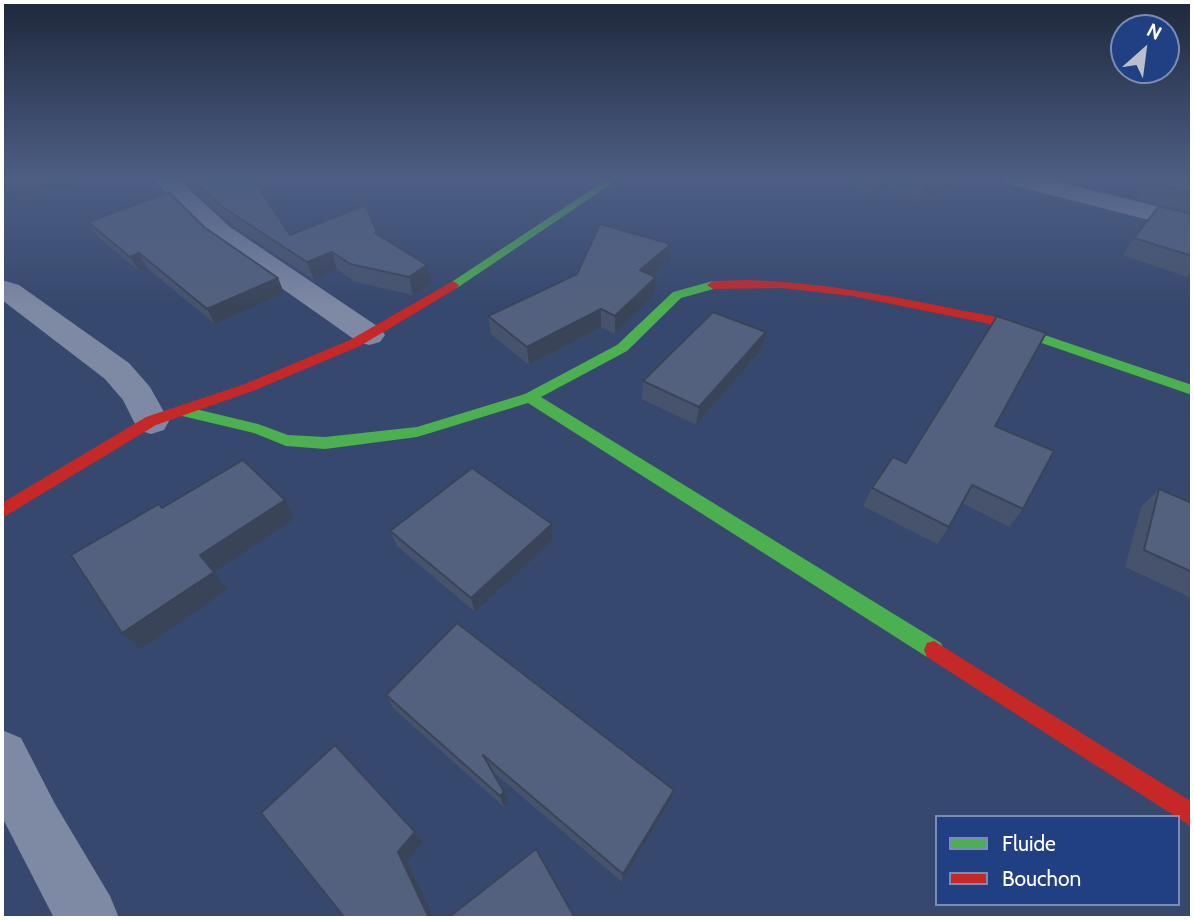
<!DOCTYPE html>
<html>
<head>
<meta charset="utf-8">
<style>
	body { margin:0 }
	#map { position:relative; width:1194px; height:920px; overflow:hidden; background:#37486e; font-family:Cabin,sans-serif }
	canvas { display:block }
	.frame { position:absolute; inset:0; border:4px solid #fff; pointer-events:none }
	.legend { position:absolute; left:935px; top:815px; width:245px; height:91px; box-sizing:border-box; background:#214084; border:2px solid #7a8cb5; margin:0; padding:9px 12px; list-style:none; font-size:21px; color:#fff }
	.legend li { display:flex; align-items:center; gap:14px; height:35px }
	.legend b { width:35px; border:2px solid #7a8cb5 }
	.north { position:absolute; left:1110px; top:14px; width:70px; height:70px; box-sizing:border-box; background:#214084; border:2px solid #7a8cb5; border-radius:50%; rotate:28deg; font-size:19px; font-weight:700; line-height:28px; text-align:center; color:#fff }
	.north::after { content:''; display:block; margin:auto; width:24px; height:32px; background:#b9bfcc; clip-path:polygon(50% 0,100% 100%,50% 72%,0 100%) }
</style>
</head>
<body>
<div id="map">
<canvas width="1194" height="920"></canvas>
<div class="frame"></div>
<ul class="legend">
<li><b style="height:9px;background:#4caf50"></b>Fluide</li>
<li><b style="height:9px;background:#c62828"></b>Bouchon</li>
</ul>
<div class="north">N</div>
</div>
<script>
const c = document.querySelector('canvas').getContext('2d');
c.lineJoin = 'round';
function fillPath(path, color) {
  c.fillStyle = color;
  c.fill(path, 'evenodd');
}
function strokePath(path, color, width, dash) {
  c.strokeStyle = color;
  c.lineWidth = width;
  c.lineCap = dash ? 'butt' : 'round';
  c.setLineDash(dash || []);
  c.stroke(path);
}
const street = new Path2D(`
	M152,178H177L230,227L380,328L385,335L380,342L369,345L358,342L212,239Z
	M1001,178H1043L1192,215V231L1004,183Z
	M2,280L19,285L129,363L150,387L169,421L164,430L151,434L138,430L123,400L105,379L2,300Z
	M2,730L21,738L55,804L110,896L119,918H54L2,817Z`);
const fast = new Path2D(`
	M609,178H620L457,288L453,289L447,285Z
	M713,281L719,285L717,288L681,298L627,351L541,397L941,643L944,650L941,657L934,659L927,657L528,403L417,437L325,449L286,446L254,433L178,415L176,411L183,406L258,424L288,435L325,437L417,427L525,394L617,345L673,292Z
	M1015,325L1192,385V395L1010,332L1009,329Z`);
const jam = new Path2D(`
	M748,280C818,282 886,295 955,309C975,314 1006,315 1021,329L1015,333L986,323L852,296L782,288L713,289L707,285L713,281Z
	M453,281L459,285L457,288L360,346L255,390L156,425L2,518V503L146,417L245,384L350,340Z
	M934,641L1192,802V827L927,657L924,650L927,643Z`);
const wall = new Path2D(`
	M839,178H954L937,193L919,201L889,187L871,194Z
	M1147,178H1192V213L1137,199Z
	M193,180L290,235L377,232L378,236L431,283L413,295L355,282L337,269L314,280L232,225L201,197Z
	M1192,214V270L1187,277L1123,255L1134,238Z
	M88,222L204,227L278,278L284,293L215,324L147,268L139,271L97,236Z
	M671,244L670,261L653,276L654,295L615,334L601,327L529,365L491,334L488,316Z
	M766,332L761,350L696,425L642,399L643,381Z
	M995,426L1023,509L1009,527L962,503L949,527L937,544L863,506L872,488L906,463Z
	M1159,489L1192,503V598L1125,567L1141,507Z
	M552,524L553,540L475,612L397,546L390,531Z
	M386,695L670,801L622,882L492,771L509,804L504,807L394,709Z`);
const shadedWall = new Path2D(`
	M22,178H87L2,202V184Z
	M876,178H892L889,187L871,194Z
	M940,178H954L937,193L919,201L925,185Z
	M671,244L670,261L639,288L640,270Z
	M332,252L337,269L314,280L307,262Z
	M139,253L147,268L139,271L130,257Z
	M427,265L431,283L413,295L409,277Z
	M656,277L654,295L615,334V316Z
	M278,278L284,293L215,324L207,309Z
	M601,309V327L529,365L527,347Z
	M766,332L761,350L696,425L699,407Z
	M285,500L295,518L214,572L200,555Z
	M552,524L553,540L475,612L471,598Z
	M214,572L228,589L140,649L122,633Z
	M674,790L670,801L622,882L623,874Z
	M504,792L509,804L504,807L500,796Z
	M415,832L423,842L407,861L434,918H429L398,852Z`);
const building = new Path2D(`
	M2,178H22L2,184Z
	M198,178H252L290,235L365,205L377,232L375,233L427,265L409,277L350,264L332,252L307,262L224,208L193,180Z
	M911,178H940L925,185Z
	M1149,178H1192V193L1147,182Z
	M169,192L204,227L278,278L207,309L139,253L130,257L88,222Z
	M1159,206L1192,214V256L1134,238Z
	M600,224L671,244L640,270L656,277L615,316L601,309L527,347L488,316L577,274Z
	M713,312L766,332L699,407L643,381Z
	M997,316L1046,333L995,426L1054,451L1023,509L972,485L949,527L872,488L893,457L906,463Z
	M243,460L285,500L200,555L214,572L122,633L71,555L159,504L162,508Z
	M472,468L552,524L471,598L390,531Z
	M1159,489L1192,503V572L1144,550Z
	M457,623L674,790L623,874L483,755L504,792L500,796L386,695Z
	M335,745L415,832L398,852L429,918H345L261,813Z
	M536,849L575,918H448Z`);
fillPath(street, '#7e89a4');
fillPath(fast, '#4caf50');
fillPath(jam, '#c62828');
fillPath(wall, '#47536c');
fillPath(shadedWall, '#3a4458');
fillPath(building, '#53617e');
strokePath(building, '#3a4458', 2);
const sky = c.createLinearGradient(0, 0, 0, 307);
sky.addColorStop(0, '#1e283c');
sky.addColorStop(0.58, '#4d5e84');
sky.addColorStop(1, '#4d5e8400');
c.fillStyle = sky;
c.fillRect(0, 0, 1194, 307);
</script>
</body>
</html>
